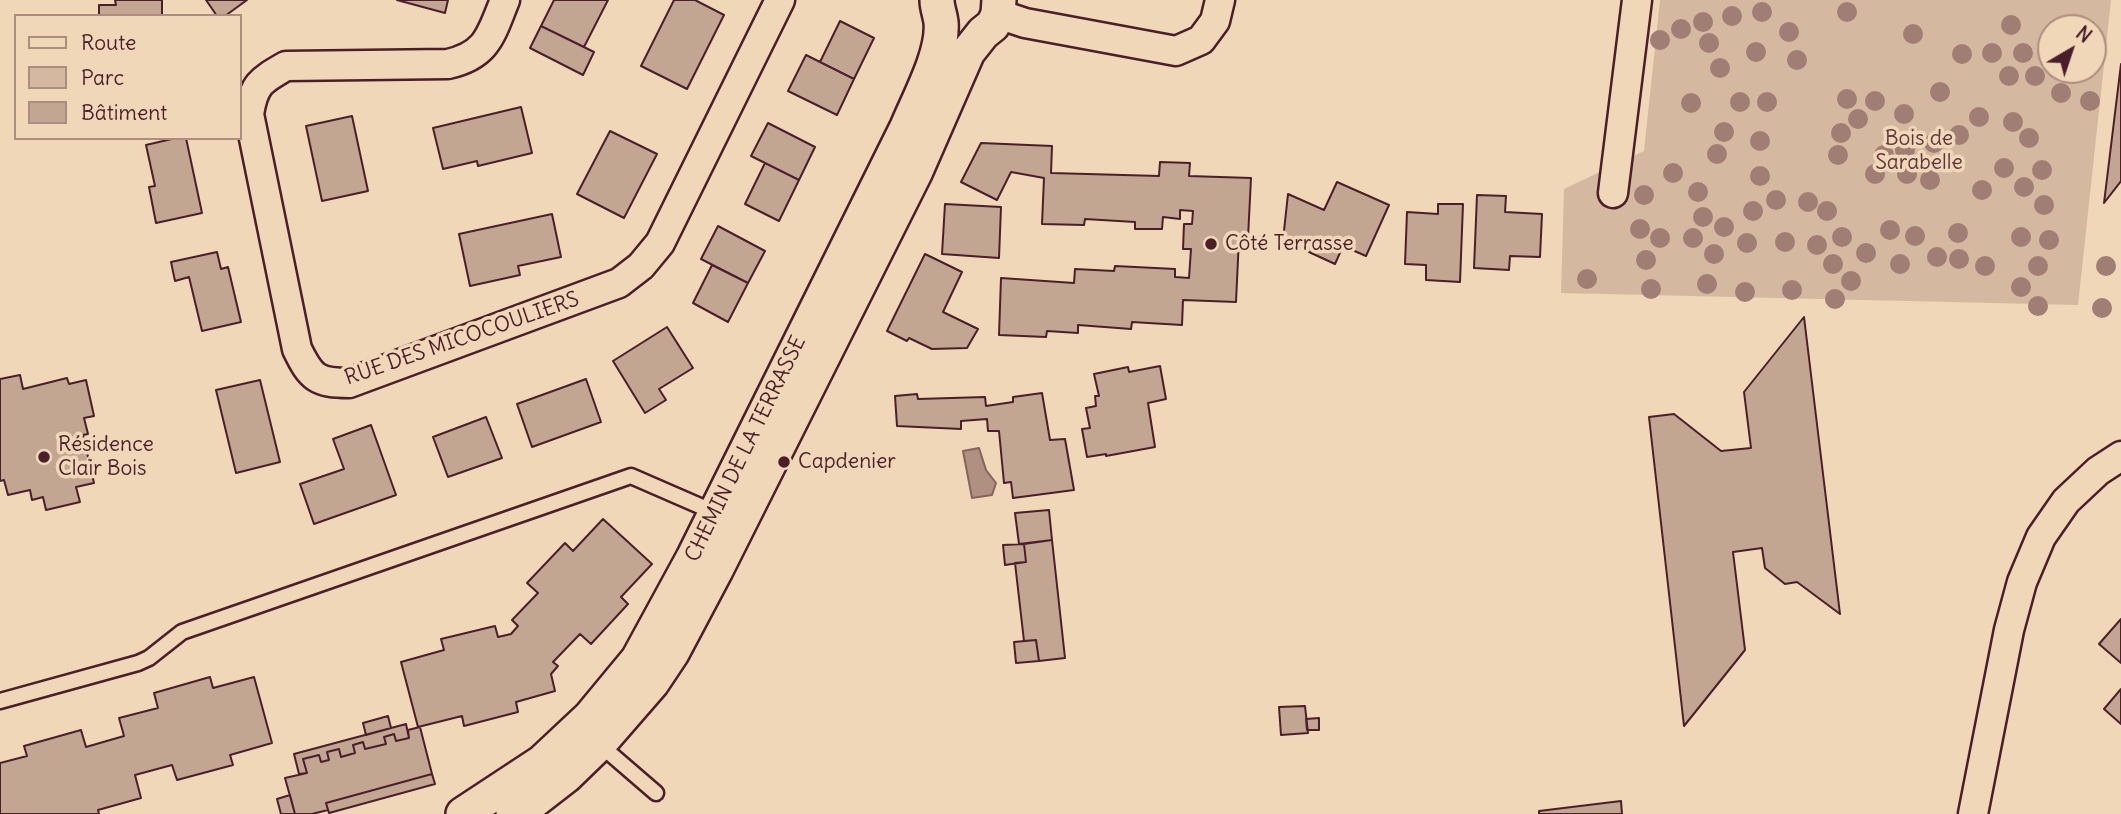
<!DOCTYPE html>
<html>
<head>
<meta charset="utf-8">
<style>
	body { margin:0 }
	#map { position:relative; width:2121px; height:814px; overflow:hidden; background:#efd7b7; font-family:Delius,sans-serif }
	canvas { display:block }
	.legend { position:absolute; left:14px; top:14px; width:228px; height:126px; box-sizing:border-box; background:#efd7b7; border:2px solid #ad8d7f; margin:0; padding:9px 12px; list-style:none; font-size:21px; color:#4a1f2b }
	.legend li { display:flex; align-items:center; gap:14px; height:35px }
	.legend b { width:35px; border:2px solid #ad8d7f }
	.north { position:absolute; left:2037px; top:14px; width:70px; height:70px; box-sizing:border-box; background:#efd7b7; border:2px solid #ad8d7f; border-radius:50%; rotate:39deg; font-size:19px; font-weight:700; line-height:28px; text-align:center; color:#4a1f2b }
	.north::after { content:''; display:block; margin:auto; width:24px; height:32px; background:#4a1f2b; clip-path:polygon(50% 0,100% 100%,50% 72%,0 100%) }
</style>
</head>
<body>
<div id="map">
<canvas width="2121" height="814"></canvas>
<ul class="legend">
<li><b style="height:9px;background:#efd7b7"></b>Route</li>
<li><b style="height:19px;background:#d4b9a0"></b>Parc</li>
<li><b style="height:19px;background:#c3a692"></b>Bâtiment</li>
</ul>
<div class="north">N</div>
</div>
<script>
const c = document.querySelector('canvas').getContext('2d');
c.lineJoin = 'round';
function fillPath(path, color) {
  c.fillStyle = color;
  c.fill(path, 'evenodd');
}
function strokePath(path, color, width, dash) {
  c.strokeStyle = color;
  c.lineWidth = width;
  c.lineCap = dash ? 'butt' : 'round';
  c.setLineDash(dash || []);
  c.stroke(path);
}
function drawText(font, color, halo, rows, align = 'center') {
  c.font = font + ' Delius,sans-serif';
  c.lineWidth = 7;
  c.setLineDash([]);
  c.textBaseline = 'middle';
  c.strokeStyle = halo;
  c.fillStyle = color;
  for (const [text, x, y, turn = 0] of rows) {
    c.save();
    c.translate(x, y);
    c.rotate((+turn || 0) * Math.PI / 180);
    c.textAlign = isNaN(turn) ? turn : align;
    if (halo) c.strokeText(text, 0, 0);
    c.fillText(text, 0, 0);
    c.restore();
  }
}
const green = new Path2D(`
	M1660,0H2111L2078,305L1561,293L1564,189L1644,151ZM2051,28H2093V70H2051Z`);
const water = new Path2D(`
	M979,448L986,470L996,483L992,495L972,498L963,451Z`);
const building = new Path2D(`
	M115,0H162V16H99V5H116Z
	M206,0H247L225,16H217Z
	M397,0H448L445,13Z
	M554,0H608L584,47L541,26Z
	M674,0H695L724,15L687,89L641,66Z
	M840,21L874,38L854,79L820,62Z
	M541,26L594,52L583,75L530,48Z
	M806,55L854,79L837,115L788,91Z
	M2121,64V181L2104,203Z
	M521,107L532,153L478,166L477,161L443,169L433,128Z
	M352,116L368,191L322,201L306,126Z
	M768,123L815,147L799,180L751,156Z
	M610,131L657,154L624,218L577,194Z
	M176,138H186L202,213L156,223L149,187L155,186L146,145Z
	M981,143L1052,146L1051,173L1159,176L1160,162L1190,163L1189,176L1251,178L1248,238H1239L1236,302L1183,300L1182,325L1132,322L1131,329L1078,325V333L1047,331L1046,337L999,335L1001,278L1074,283L1075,269L1114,271L1115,266L1175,269V277L1189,278L1191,249H1183L1184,224H1192L1193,211L1180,210V219L1163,217L1162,229H1135V222L1085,219L1084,225L1042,224L1044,178L1011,172L997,200L961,182Z
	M765,163L799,180L779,221L745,204Z
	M1337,182L1389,205L1366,256L1343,246L1335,264L1283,240L1288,194L1324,210Z
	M1477,195L1506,196L1505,212L1542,214L1540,257L1510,256L1509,270L1474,268Z
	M945,204L1001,207L999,258L942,254Z
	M1438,204H1463L1460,282L1426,280V265L1405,264L1407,212L1438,214Z
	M552,214L561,257L518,266L520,275L470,286L459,234Z
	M718,226L765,251L748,283L701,259Z
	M217,252L221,269L228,267L241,322L202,331L189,277L175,281L171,262Z
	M925,254L962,272L943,312L978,329L967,348L932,349L909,338L907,341L887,331Z
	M712,265L748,283L728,322L693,303Z
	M1804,317L1840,614L1797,582L1785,584L1765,568L1762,548L1733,552L1745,650L1684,726L1649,417L1674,414L1721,451L1751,448L1744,392Z
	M667,327L693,368L659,389L666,400L645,413L613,361Z
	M1160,366L1166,399L1148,403L1155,447L1106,456V454L1087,457L1082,429L1090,428L1086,408L1096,406L1095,396H1099L1094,374L1128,367L1129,372Z
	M20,375L23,389L67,378L69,384L86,380L94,416L84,418L88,434L83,435L94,483L76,487L80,502L46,510L43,497L32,500L30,490L8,495L4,480L0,481V379Z
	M586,379L601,422L532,447L517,404Z
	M260,380L280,462L236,473L216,390Z
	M1042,393L1050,440L1065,439L1074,490L1013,498L1011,482L1004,483L999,431H988L987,419L961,421V429L897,426L895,396L917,394L918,399L985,397L986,406L1013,402V397Z
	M486,417L502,458L448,477L433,437Z
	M371,425L396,495L314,524L300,484L344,469L333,439Z
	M1049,510L1052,540L1019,544L1015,513Z
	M603,519L652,564L621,597L628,604L591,644L580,634L553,662L558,666L551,674L555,691L516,702L518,712L464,726L462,716L418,727L401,662L444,650L441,639L495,626L498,637L511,634L518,626L512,620L538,593L527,583L565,543L573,551Z
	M1052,540L1065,658L1039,661L1036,640L1024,641L1015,563L1026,562L1024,544Z
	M1024,544L1026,562L1005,565L1003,545Z
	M2121,619V663L2099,644Z
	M1036,640L1039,661L1016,663L1014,642Z
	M210,677L213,688L254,677L272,743L230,755L233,765L177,780L172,765L135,775L141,798L98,810L99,814H0V763L27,756L24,746L81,730L86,747L124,736L119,718L158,708L154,693Z
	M2121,689V724L2104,709Z
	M1305,706L1308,733L1281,735L1279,707Z
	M388,716L391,728L366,735L363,723Z
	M1319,718V730H1307L1306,719Z
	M406,724L409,738L396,741L394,734L384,737L386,744L365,749L363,742L353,745L355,753L341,757L339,749L327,752L329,760L321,762L319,755L303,759L307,773L299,774L294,754Z
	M420,727L432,774L326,803L328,810L312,814H295L285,778L307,773L303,759L319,755L321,762L329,760L327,752L339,749L341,757L355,753L353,745L363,742L365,749L386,744L384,737L394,734L396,741L409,738L408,730Z
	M432,774L435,784L329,813L326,803Z
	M290,795L295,814H281L277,799Z
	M1621,801L1622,814H1539V811Z`);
const service = new Path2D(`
	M0,701L138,663L149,658L182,632L631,476L716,513
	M598,743L656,793`);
const minor = new Path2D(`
	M505,0C491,34 488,55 448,64L286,66C260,81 254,84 249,114L297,349C311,378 317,383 349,383L619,283L641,266L660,243L780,0
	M998,14L1025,23L1176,51L1201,40L1215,21L1220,0
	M1613,193L1637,0
	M1973,814L2009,630L2022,582L2041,537L2066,501L2098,471L2121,456`);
const tertiary = new Path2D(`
	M463,814L542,762L590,717L638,659L693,558L907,127C919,98 944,53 941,22C940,14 937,8 937,0
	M513,814L535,800L566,776L599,744L652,683L672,653L716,570L916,171L968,52L983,33L993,25L998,14L999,0`);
const trees = [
	[1762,12],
	[1847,12],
	[1732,16],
	[1703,22],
	[2011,25],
	[1681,29],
	[1789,32],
	[1913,34],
	[1660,40],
	[1709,43],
	[1756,52],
	[1992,53],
	[2023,53],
	[1962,54],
	[1797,60],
	[1720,68],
	[2009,76],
	[2035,76],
	[1940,92],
	[2061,93],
	[1847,99],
	[1875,101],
	[2090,101],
	[1740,102],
	[1767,102],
	[1691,103],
	[1904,114],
	[1979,117],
	[1858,119],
	[2013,122],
	[1724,132],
	[1841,133],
	[1959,135],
	[2029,138],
	[1760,141],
	[1934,143],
	[1905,150],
	[1717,154],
	[1838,155],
	[1884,155],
	[2004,168],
	[2042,170],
	[1673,173],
	[1875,174],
	[1907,174],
	[1760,176],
	[1930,180],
	[2024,187],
	[1982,190],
	[1698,192],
	[1644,195],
	[1776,200],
	[1808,202],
	[2044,205],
	[1753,211],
	[1827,211],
	[1703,217],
	[1724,227],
	[1640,229],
	[1890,230],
	[1958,233],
	[1915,236],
	[1842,237],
	[2021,237],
	[1660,238],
	[1693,238],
	[2049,240],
	[1785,242],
	[1747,243],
	[1817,245],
	[1866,253],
	[1714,254],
	[1937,257],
	[1959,259],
	[1646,260],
	[1833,264],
	[1900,264],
	[1985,266],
	[2038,266],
	[2106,266],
	[1587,279],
	[1851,281],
	[1707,284],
	[2021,287],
	[1651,289],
	[1792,290],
	[1745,292],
	[1835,299],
	[2038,306],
	[2102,308]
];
const markers = [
	[1211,244,7,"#4a1f2b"],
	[44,457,7,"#4a1f2b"],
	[784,462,7,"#4a1f2b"]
];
const parkNames = [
	["Bois de",1919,139],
	["Sarabelle",1919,163]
];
const poiNames = [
	["Côté Terrasse",1225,244],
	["Résidence",58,445],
	["Clair Bois",58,469],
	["Capdenier",798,462]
];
const streetNames = [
	["RUE DES MICOCOULIERS",462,339,-19],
	["CHEMIN DE LA TERRASSE",746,449,-64]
];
fillPath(green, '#d4b9a0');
fillPath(water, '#b09181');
strokePath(water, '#87635f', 2);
fillPath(building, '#c3a692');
strokePath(building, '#4a1f2b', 2);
strokePath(service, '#4a1f2b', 19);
strokePath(minor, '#4a1f2b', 33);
strokePath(tertiary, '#4a1f2b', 38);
strokePath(service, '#efd7b7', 14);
strokePath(minor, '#efd7b7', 28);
strokePath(tertiary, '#efd7b7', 33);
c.fillStyle = '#a07e74';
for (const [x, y] of trees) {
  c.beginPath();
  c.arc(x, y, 10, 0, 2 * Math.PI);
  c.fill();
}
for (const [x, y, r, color] of markers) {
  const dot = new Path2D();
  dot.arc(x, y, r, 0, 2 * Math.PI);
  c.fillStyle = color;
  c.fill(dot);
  strokePath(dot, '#efd7b7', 2.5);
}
drawText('21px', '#5f363d', '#efd7b7', parkNames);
drawText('21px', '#4a1f2b', '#efd7b7', poiNames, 'left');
drawText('21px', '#4a1f2b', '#efd7b7', streetNames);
</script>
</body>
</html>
